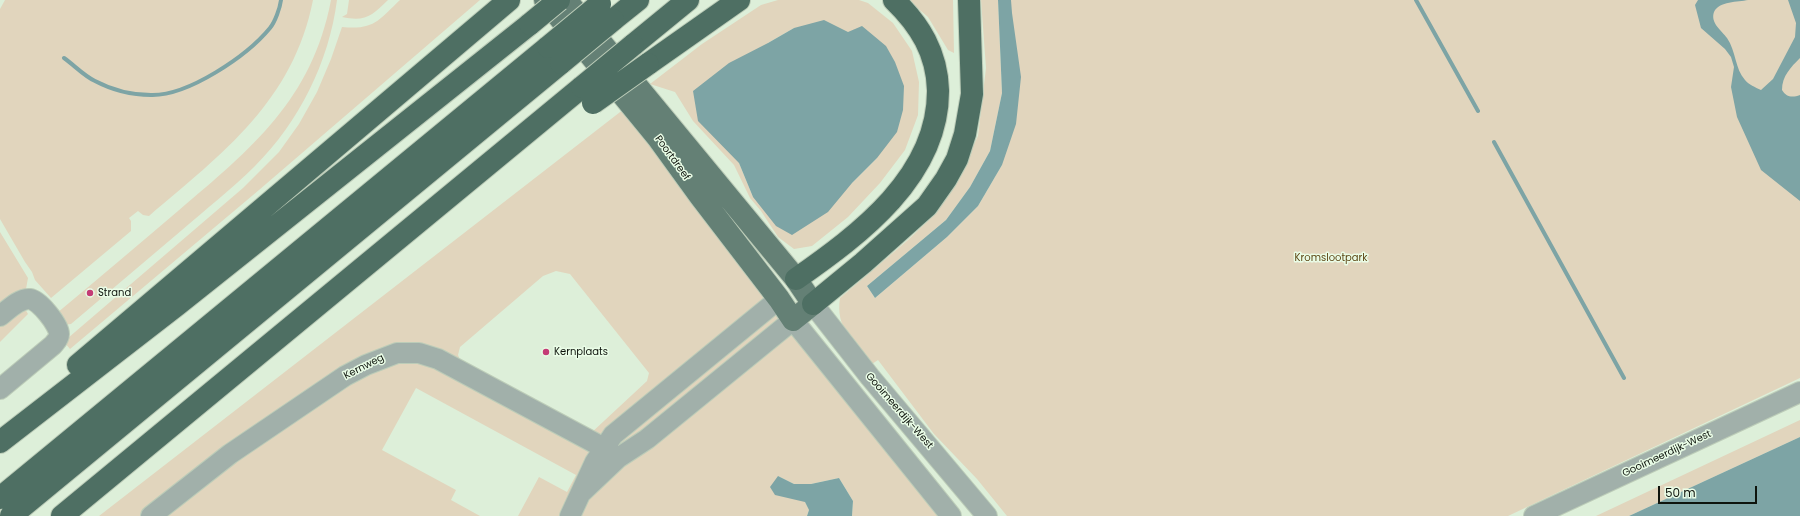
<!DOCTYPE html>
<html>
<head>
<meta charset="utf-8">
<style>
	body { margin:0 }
	#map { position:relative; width:1800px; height:516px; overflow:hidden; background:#ddefd9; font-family:Poppins,sans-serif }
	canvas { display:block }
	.scale { position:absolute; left:1658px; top:486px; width:99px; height:18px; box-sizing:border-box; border:2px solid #0e140d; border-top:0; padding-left:5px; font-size:12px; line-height:14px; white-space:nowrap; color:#0e140d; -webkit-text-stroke:3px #eafde7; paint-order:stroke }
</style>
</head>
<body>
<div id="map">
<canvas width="1800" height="516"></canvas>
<div class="scale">50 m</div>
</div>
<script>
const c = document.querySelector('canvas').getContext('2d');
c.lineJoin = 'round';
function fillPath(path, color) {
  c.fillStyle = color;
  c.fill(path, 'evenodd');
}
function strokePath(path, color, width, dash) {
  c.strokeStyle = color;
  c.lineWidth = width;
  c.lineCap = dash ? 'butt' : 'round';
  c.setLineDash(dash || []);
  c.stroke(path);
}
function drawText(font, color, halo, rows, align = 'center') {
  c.font = font + ' Poppins,sans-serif';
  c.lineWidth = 3;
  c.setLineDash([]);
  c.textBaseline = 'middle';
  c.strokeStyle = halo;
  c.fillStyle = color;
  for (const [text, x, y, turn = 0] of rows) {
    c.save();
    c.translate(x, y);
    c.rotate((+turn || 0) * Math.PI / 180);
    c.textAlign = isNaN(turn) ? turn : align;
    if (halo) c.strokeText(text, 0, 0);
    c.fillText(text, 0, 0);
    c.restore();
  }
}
const green = new Path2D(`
	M5,0H313C293,101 223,153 149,216L143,215L138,211L129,218L131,221V231L51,298L35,280L32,272L25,262L0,219V9Z
	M331,0H337C329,62 299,122 255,166C232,189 206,209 182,230C145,261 108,293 71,324L64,325L57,313C98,279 138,245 178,211C251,149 312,100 331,0Z
	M349,0H388C372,16 365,22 342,17L347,14Z
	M400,0H480L259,190L70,349L65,343L68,338L243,188L279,152L299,124L317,92L331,59L342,27C374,30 378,21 400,0Z
	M778,0H859L868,3L893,23L912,51L919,82L918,115L905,150L880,183L848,217L812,246L794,249L778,237L761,211L750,198L734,165L693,121L675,92L650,84L702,44L761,5ZM794,28L848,32L877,158L852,183L753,197L739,163L768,43Z
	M908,0H953L954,53L948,50L928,17Z
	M981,0H998L1002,93L990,151L970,187L946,220L867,286L875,298L947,237L978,206L1002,165L1011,0H1800V378L1508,516H1007L977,479L934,434L878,360L872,364C854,342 835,328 840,298L908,240L931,218L951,191L978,136L986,68Z
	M624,109L947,516H852L853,501L839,478L811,484H794L778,476L805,502L809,510L807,516H518L539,477L567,492L576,475L416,388L382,450L456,490L451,500L480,516H99ZM556,271L570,274L649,373L647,381L590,434L461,362L458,355L460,347L543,276Z
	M0,232L28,278L26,289L0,307Z
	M24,307L28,314L0,342V326Z
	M1800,420V437L1629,516H1596Z`);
const water = new Path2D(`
	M998,0H1011L1012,13L1021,77L1016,124L1002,165L978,206L947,237L875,298L867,286L946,220L970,187L990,151L1002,93Z
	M1698,0H1748C1738,2 1719,1 1714,12C1710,23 1722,31 1727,38C1736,51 1735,69 1745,80C1749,85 1755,87 1761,90L1773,79L1795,37L1796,23L1788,0H1800V58C1791,67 1782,76 1782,90C1786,97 1792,98 1800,95V201L1761,170L1737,117L1731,87L1734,67L1731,57L1725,49L1701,28L1695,5Z
	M824,20L848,32L862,26L886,46L895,62L904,86L903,110L897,132L877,158L852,183L828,212L792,235L776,226L753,197L739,163L698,121L693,91L729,63L768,43L794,28Z
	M1800,437V516H1629Z
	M778,476L794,484H811L839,478L853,501L852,516H807L809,510L805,502L775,495L770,487Z`);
const stream = new Path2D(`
	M1416,0L1478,111
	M64,58C74,65 84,76 95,81C112,90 132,95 151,95C188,96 247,56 270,28C275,22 280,8 281,0
	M1494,142L1624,378`);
const minor = new Path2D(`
	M813,304L870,377L987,516
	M0,316C8,310 19,298 30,299C39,300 59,325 59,334C59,339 56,341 53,345L0,389
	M581,493L618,458L647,439L793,320L951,516
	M151,516L230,454L345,376L366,365L397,353H419L438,359L604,448L618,458
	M570,516L595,462L613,435L779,299
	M1534,516L1800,392`);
const major = new Path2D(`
	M545,0L658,138L700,196L779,299L793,320L813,304L796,279L566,0`);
const highway = new Path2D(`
	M613,20L638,0
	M633,45L688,0
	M648,64L739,0
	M796,279C859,235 939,176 938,90C937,53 920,25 894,0
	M813,304L863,263L927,206L946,179L957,159L965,134L972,94L969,0
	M78,365L509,0
	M0,442L177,305L530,24
	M0,498L548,47
	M11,516L561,63
	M62,516L582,87`);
const highwayBridge = new Path2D(`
	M530,24L559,0
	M548,47L600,4
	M561,63L613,20
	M582,87L633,45
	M593,103L648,64`);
const markers = [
	[90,293,4,"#c43b75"],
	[546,352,4,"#c43b75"]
];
const streetNames = [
	["Poortdreef",672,158,54],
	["Kernweg",364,367,-27],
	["Gooimeerdijk-West",899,411,49],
	["Gooimeerdijk-West",1667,454,-25]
];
const parkNames = [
	["Kromslootpark",1331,258]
];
const poiNames = [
	["Strand",98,293],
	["Kernplaats",554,352]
];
fillPath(green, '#e1d5bd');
fillPath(water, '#7da4a5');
strokePath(stream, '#7da4a5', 4);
strokePath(minor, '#bcccb8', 22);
strokePath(major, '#bcccb8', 24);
strokePath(highway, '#bcccb8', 24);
strokePath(minor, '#a1b0aa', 20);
strokePath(major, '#648075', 22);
strokePath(highway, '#4e6f63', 22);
strokePath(highwayBridge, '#bcccb8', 24, []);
strokePath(highwayBridge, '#4e6f63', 22);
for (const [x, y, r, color] of markers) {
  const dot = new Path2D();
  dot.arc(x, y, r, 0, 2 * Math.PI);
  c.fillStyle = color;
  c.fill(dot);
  strokePath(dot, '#eafde7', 1.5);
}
drawText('10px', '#0e140d', '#eafde7', streetNames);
drawText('10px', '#5c4614', '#eafde7', parkNames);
drawText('10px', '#0e140d', '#eafde7', poiNames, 'left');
</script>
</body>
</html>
